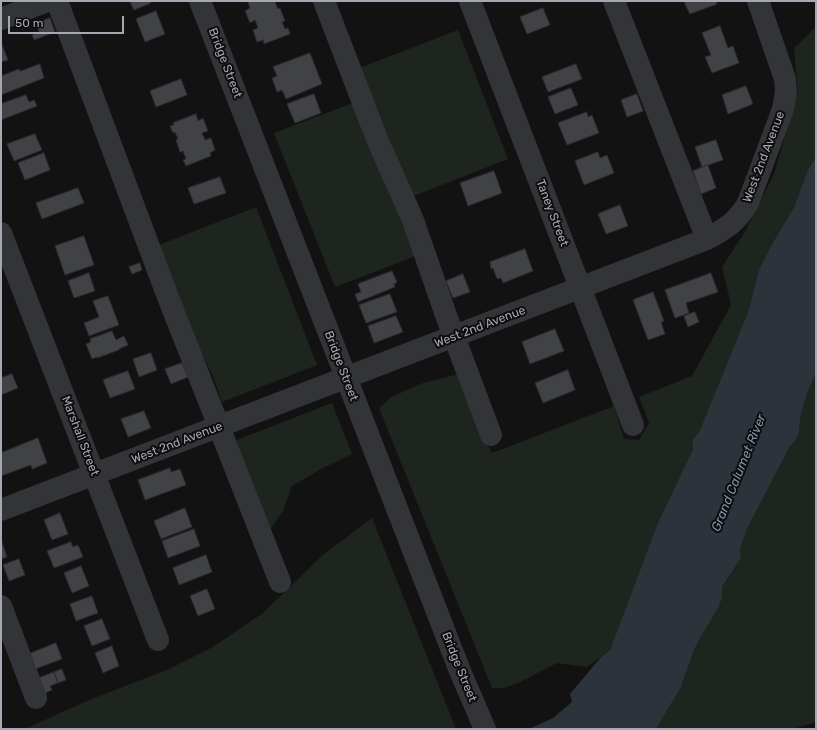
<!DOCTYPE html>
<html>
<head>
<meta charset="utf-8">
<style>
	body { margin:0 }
	#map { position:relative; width:817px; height:730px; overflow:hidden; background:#121213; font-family:Rubik,sans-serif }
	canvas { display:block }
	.frame { position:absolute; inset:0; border:2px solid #a5a8b2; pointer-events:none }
	.scale { position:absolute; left:8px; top:16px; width:116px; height:18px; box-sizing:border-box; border:2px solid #a5a8b2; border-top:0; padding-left:5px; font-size:12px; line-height:14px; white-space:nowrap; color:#a5a8b2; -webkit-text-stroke:3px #0d0d0e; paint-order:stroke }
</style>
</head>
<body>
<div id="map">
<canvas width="817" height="730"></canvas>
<div class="frame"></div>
<div class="scale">50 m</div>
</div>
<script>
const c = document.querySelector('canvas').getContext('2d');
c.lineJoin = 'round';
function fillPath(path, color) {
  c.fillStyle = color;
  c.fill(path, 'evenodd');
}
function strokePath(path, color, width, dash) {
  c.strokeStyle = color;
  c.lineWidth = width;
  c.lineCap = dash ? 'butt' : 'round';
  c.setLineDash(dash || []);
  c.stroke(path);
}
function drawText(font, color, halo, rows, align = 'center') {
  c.font = font + ' Rubik,sans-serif';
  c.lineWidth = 4;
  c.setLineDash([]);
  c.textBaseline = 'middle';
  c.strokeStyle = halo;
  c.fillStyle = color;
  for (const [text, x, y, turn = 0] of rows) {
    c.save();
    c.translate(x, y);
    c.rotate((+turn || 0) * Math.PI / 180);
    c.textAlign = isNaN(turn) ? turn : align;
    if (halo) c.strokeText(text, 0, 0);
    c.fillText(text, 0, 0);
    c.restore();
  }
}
const green = new Path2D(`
	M816,27V156L808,170L794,207L772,244L759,270L748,312L700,430L692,441L693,449L657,525L610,650L587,667L557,663L518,683L504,688H492L379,408L391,397L423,383L459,374L481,434L492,453L614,406L624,439L639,440L649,423L639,397L692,376L731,305L722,267L746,230L774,174L798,91L794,48Z
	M458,30L508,159L411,197L357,69Z
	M355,102L421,254L335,287L274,133Z
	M256,207L317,365L222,402L213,376L195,340L159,245Z
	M816,373V722L793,729H656L681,687L694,650L722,598V587L741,558L740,549L747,529L789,448C802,433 798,432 801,414C804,401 810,386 816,373Z
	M332,403L352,454L321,469L292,486L283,511L269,531L234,441Z
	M372,518L456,729H25L89,700L167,670L213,647L263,613L324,554Z`);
const water = new Path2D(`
	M816,156V373C810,386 804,401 801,414C798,433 802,433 789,448L747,529L740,549L741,558L722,587V598L718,608L703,633L694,650L681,687L656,729H529L553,718L572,702L570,694L601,657L610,650L657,525L693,449L692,441L700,430L748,312L759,270L772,244L794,207L808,170Z`);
const building = new Path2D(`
	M130,1H150L151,3L134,10Z
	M251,1H277L275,2L278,9L280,8L285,21L282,22L285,29L288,28L290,34L264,44L263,40L257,42L253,30L258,28L255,20L250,23L245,11L250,8L248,2Z
	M684,1H716L717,4L690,14Z
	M543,8L550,25L527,34L520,17Z
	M156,11L165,34L145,42L136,19Z
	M50,18L55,32L34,40L32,35L39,32L36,24Z
	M720,26L728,48L733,46L739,63L712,73L705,57L711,55L702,33Z
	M1,42L8,60L1,62Z
	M310,53L322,84L286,99L282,90L277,92L272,78L277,76L273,67Z
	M40,64L44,78L1,95V76L19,69L20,71Z
	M576,64L582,79L548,92L542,77Z
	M181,79L187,95L156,107L150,91Z
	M746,86L753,104L728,114L722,95Z
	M571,88L578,105L555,114L548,97Z
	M314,94L321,113L295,123L287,104Z
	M637,94L643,111L627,117L621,100Z
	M26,95L29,102L34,100L37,106L1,120V104Z
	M587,112L588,117L592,115L599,133L567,145L558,123Z
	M196,114L198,121L203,118L208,131L202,133L205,140L211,138L215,150L210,153L211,156L186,166L183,160L186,159L183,151L180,152L176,140L178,139L175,132L173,133L170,126L174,125L173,123Z
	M35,134L42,150L14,161L7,144Z
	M716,140L723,160L702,167L695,147Z
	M598,152L600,158L607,155L614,173L584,185L575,161Z
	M44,153L50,170L25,180L18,163Z
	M708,165L716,188L701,194L693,171Z
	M494,171L502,193L468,206L460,183Z
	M220,177L226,193L194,204L188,188Z
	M78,188L84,203L42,219L36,203Z
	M620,205L628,226L606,234L598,214Z
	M84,236L94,265L65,275L55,246Z
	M525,249L533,271L503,283L501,278L497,279L493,268L491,269L490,262Z
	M140,263L142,270L132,274L129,267Z
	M392,271L397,282L394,284L395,287L358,302L355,294L361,292L358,284Z
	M89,273L95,291L74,298L68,281Z
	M711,273L718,292L686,303L689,313L675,318L665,290Z
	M463,274L470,292L453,298L446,281Z
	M653,292L664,321L661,322L665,334L648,340L633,300Z
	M390,294L397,312L366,323L359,305Z
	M108,296L119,325L89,336L84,323L99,317L93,301Z
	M695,312L699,322L688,327L684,316Z
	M396,316L403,332L374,343L368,326Z
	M555,329L564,351L530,364L522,342Z
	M112,331L116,340L124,336L128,345L119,349V350L97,358V357L92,359L86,344L91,342L90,339Z
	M151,353L157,370L139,377L133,359Z
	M182,363L188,377L171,384L165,369Z
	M568,370L575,390L543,403L535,383Z
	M128,371L135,389L110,398L103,380Z
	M12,374L18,388L1,395V378Z
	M144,411L151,428L128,437L121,419Z
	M38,438L47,463L32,469L31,465L1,476V453Z
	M170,468L171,472L180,469L186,485L145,500L138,480Z
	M185,508L192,527L161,539L154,521Z
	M60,513L68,534L52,540L44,520Z
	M194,529L200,546L168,558L162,541Z
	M2,542L7,557L1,559V543Z
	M71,542L73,547L78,545L83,557L54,568L47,551Z
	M206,555L212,572L179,585L173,568Z
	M19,559L25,575L9,581L3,565Z
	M81,566L89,586L72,593L64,573Z
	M207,589L215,609L198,616L190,596Z
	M92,596L98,613L76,621L70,604Z
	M102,619L110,639L92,646L84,626Z
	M56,643L62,659L35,669L29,654Z
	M112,646L119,666L103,673L95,653Z
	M62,669L66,680L58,683L54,672Z
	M54,672L58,683L50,686L52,690L45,693L39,678Z`);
const minor = new Path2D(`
	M57,1L166,292L280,582
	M200,1L460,671L485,729
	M324,1L377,139L392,173L413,220L447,318L491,435
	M470,1L633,425
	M614,1L707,239
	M1,19L47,1
	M1,233L158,640
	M1,510L707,239C725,229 737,222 748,203L783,109L786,92L785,79L758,1
	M1,606L36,698`);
const streetNames = [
	["Bridge Street",225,63,69],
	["West 2nd Avenue",764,157,-69],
	["Taney Street",552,213,69],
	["West 2nd Avenue",480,327,-21],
	["Bridge Street",341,366,69],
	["Marshall Street",80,436,69],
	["West 2nd Avenue",177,443,-21],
	["Bridge Street",459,667,68]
];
const waterNames = [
	["Grand Calumet River",739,473,-68]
];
fillPath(green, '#1e251f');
fillPath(water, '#2d333a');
fillPath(building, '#414246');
strokePath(building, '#2c2c2f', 1);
strokePath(minor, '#333437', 22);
drawText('12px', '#a5a8b2', '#0d0d0e', streetNames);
drawText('italic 13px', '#7f94a9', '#0d0d0e', waterNames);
</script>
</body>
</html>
